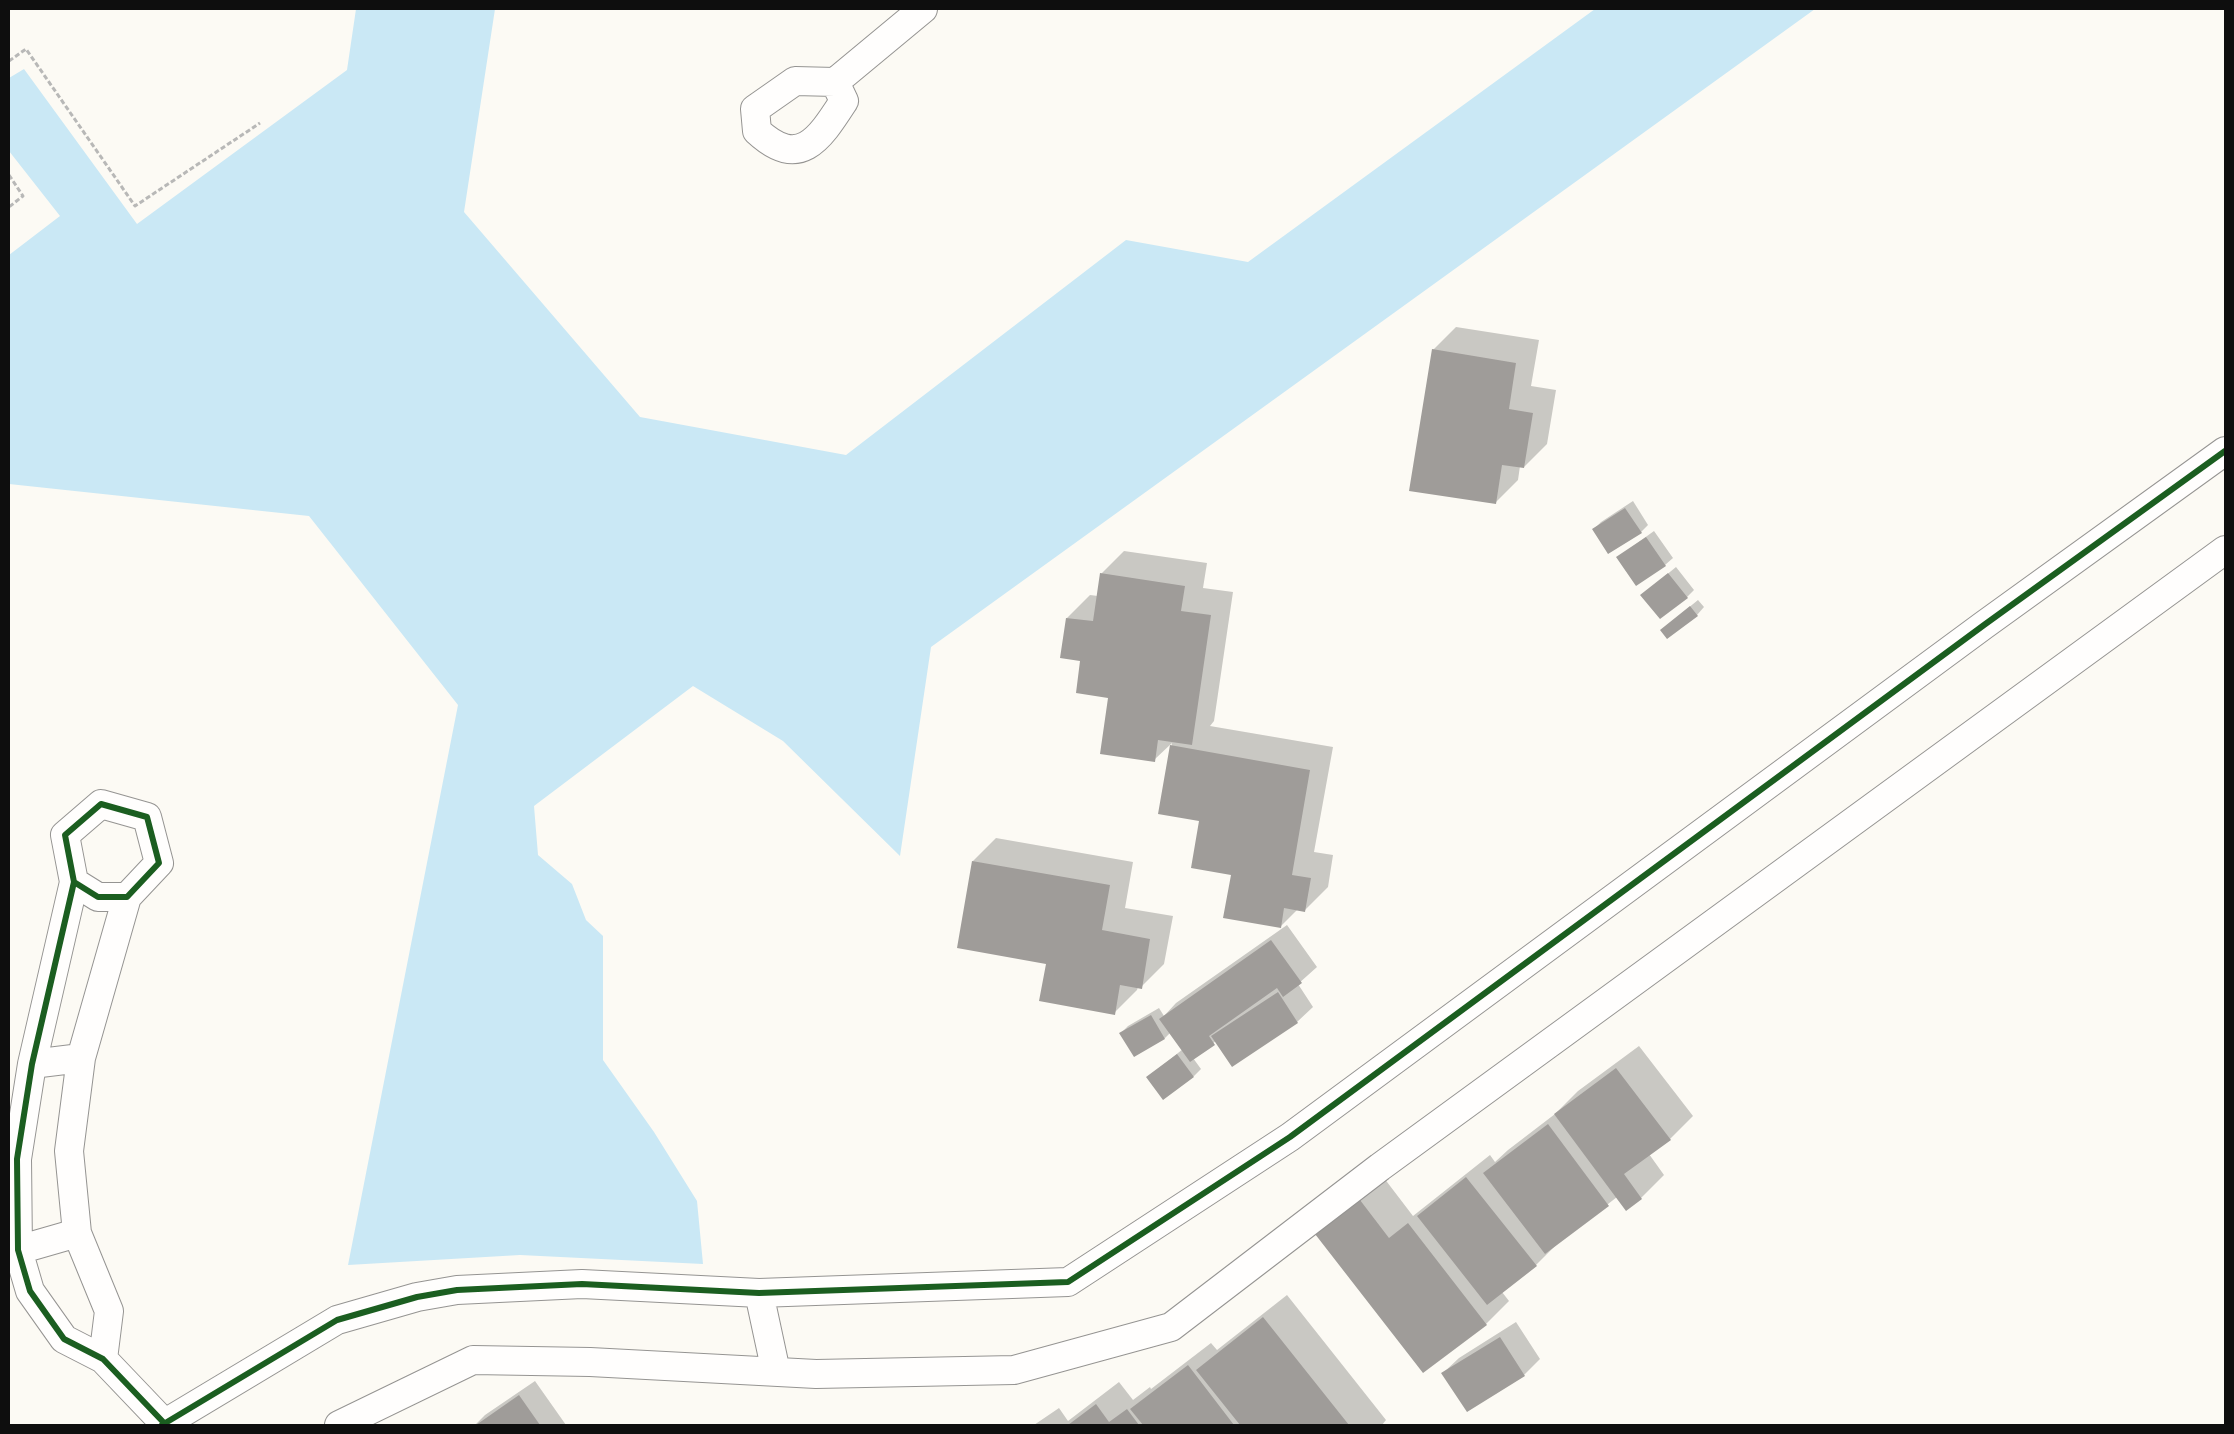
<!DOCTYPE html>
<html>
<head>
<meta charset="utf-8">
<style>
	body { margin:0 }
	#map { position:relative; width:2234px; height:1434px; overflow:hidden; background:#fcfaf4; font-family:"Libre Baskerville",serif }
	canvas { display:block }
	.frame { position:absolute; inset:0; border:10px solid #0e0e0e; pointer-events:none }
</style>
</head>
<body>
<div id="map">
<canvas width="2234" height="1434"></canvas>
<div class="frame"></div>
</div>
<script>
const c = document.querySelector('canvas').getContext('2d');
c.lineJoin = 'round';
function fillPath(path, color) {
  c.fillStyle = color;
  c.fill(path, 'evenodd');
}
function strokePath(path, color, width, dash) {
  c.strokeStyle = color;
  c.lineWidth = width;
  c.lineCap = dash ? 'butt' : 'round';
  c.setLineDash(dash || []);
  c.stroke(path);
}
const water = new Path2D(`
	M356,9H495L464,212L640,417L846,455L1126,240L1248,262L1595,9H1815L931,647L900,856L783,741L693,686L534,806L538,855L572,884L586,920L603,936V1060L654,1132L697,1201L703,1264L520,1255L348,1265L458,705L309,516L9,484V255L60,216L9,151V78L24,69L137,224L347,70Z`);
const shadow = new Path2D(`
	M1456,327L1539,340L1531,386L1556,390L1547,444L1524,467L1520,466L1518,480L1495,503L1433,350Z
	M1633,501L1648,525L1641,532L1594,529L1601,522Z
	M1654,531L1673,558L1665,565L1618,557Z
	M1124,551L1207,563L1203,588L1233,592L1214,721L1210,726L1333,747L1314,852L1333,855L1328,887L1305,910L1298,909L1280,927L1232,874L1201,820L1159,813L1172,743L1154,760L1082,660L1067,618L1090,595L1098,596L1101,574Z
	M1676,567L1694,590L1687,597L1642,595Z
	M1698,600L1704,607L1697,615L1661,630Z
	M996,838L1133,862L1125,908L1173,916L1164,964L1141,987H1138L1137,990L1114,1013L1047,963L958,947L973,861Z
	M1287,925L1317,967L1298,984L1313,1007L1297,1022L1216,1041L1193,1058L1201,1069L1194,1076L1148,1077L1183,1049L1171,1032L1165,1038L1134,1055L1121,1033L1128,1026L1159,1008L1164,1016L1176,1003Z
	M1639,1046L1693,1116L1670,1139L1649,1154L1664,1175L1641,1198L1626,1209L1617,1197L1557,1244L1536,1265L1502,1292L1509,1301L1486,1324L1424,1371L1317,1234L1340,1211L1384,1178L1413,1216L1490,1155L1495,1162L1508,1150L1555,1114L1578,1091Z
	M1287,1295L1386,1420L1382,1425H1034L1059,1408L1068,1421L1119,1382L1133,1400L1150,1387L1151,1389L1211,1343L1217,1350Z
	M1516,1322L1540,1359L1524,1375L1467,1411L1443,1373L1459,1358Z
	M535,1381L566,1425H475L485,1415Z`);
const building = new Path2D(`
	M1432,349L1516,363L1509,409L1533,413L1524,468L1502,465L1496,504L1409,491Z
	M1625,508L1642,533L1608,554L1592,529Z
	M1646,537L1666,566L1636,586L1616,557Z
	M1100,573L1185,586L1181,611L1211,615L1192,745L1158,740L1155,762L1100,754L1108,698L1076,693L1080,661L1060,658L1066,618L1093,621Z
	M1668,573L1688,598L1660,619L1640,595Z
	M1690,606L1698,616L1667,639L1660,630Z
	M1170,745L1310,770L1292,875L1311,878L1305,912L1284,908L1281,928L1223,918L1231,875L1191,868L1199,821L1158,814Z
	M972,861L1110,885L1102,930L1150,939L1142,989L1120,985L1115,1015L1039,1001L1046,964L957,948Z
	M1271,940L1302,983L1283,997L1277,988L1209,1036L1215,1045L1190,1062L1159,1019Z
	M1278,992L1298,1023L1232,1067L1211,1036Z
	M1151,1015L1165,1039L1134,1057L1119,1033Z
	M1177,1054L1194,1077L1163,1100L1146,1077Z
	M1616,1068L1671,1140L1624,1174L1642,1199L1626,1211L1554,1114Z
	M1548,1124L1609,1206L1545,1254L1483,1173Z
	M1466,1177L1537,1266L1487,1305L1417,1216Z
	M1360,1200L1389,1238L1408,1223L1487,1325L1423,1373L1315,1234Z
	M1263,1317L1349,1425H1240L1196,1370Z
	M1500,1337L1525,1376L1467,1412L1441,1373Z
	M1188,1365L1234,1425H1143L1130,1409Z
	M519,1395L540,1425H476Z
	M1096,1404L1109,1422L1127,1409L1139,1425H1068Z`);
const path = new Path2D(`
	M9,61L26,49L135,206L260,123
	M9,175L23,196L9,207`);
const minor = new Path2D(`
	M835,82L844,101C820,138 800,171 757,131L755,109L795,81L835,82L923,9
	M74,882L98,897H127L159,863L147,817L101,804L65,835L74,882L32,1064L17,1159L18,1250L30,1291L64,1339L103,1359L166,1425
	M32,1064L81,1058
	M18,1250L77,1233
	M759,1293L776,1372
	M103,1359L109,1311L77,1233L69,1151L81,1058L127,897
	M162,1425L337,1320L417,1297L457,1290L582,1284L759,1293L1068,1282L1290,1137L1984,625L2225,451
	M339,1425L473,1360L590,1362L816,1374L1014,1370L1171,1327L1380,1167L2225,550`);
const cycleway = new Path2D(`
	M74,882L98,897H127L159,863L147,817L101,804L65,835L74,882L32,1064L17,1159L18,1250L30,1291L64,1339L103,1359L166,1425
	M162,1425L337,1320L417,1297L457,1290L582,1284L759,1293L1068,1282L1290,1137L1984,625L2225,451`);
fillPath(water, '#cae8f5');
fillPath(shadow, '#0003');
fillPath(building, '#9f9c99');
strokePath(minor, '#959492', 30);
strokePath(path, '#b8b8b7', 3, [5, 2.5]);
strokePath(minor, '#fffefd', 28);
strokePath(cycleway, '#1b5e20', 6);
</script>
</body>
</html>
